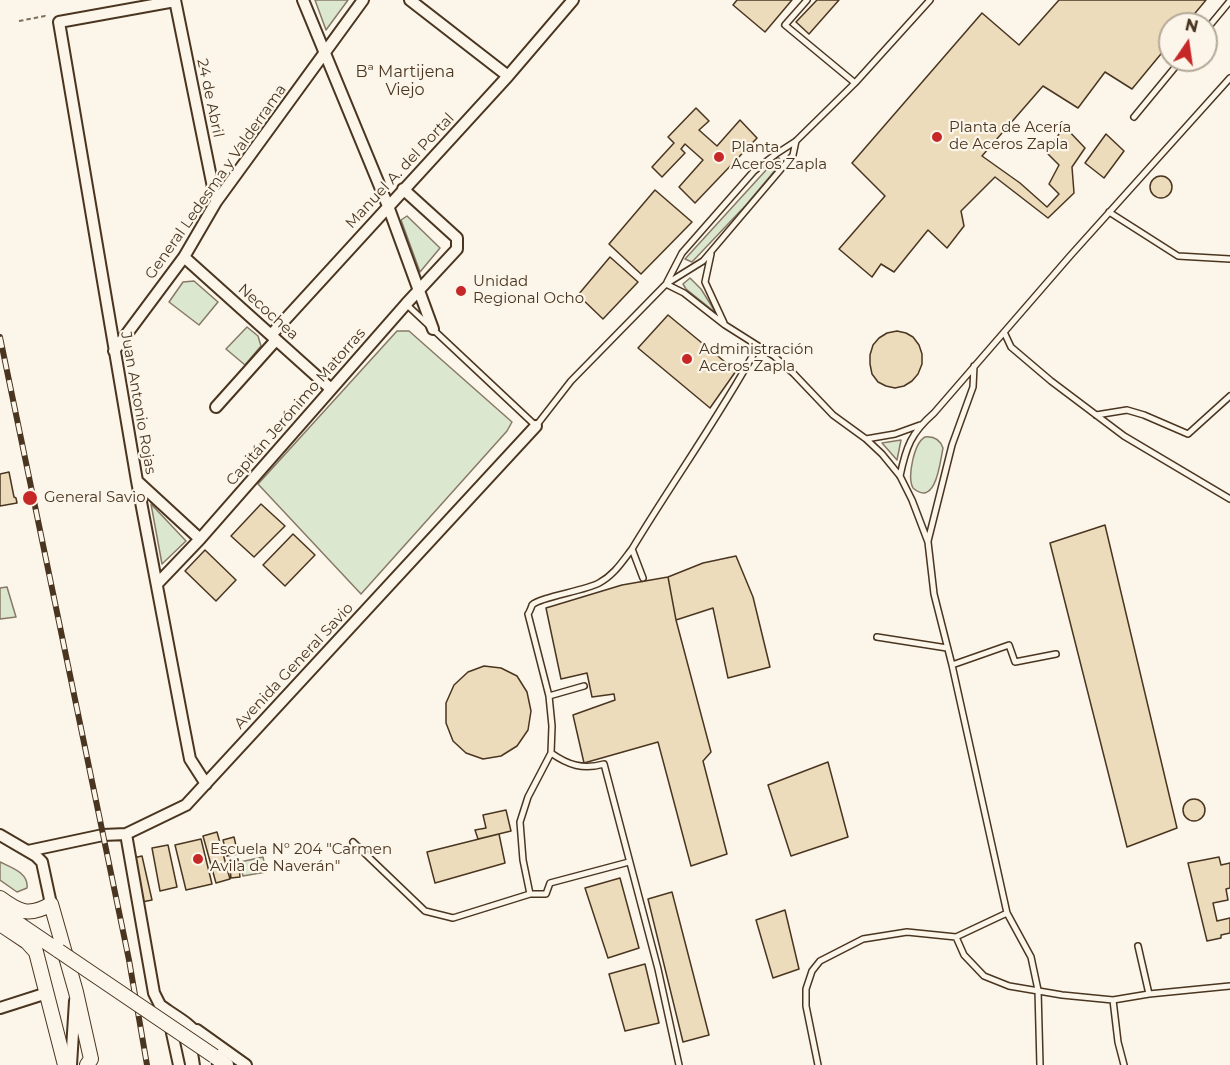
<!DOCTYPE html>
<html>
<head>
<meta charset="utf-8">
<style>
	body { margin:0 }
	#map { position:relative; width:1230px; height:1065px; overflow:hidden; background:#fbf6e9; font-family:Montserrat,sans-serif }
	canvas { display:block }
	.north { position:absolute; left:1158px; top:12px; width:60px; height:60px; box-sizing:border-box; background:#fbf6e9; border:2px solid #b4a999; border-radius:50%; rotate:13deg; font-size:16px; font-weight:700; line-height:24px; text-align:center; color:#4a3520 }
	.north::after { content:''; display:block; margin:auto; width:21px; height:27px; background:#c62828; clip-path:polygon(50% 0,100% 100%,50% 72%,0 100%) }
</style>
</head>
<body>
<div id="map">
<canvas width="1230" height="1065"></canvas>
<div class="north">N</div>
</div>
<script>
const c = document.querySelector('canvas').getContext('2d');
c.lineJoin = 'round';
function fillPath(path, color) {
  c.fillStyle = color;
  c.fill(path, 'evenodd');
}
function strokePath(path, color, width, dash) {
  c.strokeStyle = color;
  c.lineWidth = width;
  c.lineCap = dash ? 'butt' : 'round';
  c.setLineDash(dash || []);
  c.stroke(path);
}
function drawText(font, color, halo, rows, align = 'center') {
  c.font = font + ' Montserrat,sans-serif';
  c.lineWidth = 4.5;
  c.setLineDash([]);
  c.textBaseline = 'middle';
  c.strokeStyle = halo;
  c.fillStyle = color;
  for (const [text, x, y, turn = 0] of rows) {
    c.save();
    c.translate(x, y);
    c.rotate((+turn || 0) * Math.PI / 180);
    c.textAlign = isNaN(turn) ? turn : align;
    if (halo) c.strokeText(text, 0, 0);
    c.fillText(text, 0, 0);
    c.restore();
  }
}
const green = new Path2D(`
	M315,0H348L326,30Z
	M778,157L782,162L746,205L692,262L685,259Z
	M407,216L440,248L420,272L401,220Z
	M690,278L701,289L716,313L686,289L683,284Z
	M194,281L218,302L199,325L169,302L183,282Z
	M247,327L258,336L261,346L245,365L226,349Z
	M397,331H409L512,422L507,431L361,594L258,484Z
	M925,437C934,436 940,440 943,448C940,462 936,508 913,488C907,477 914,443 925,437Z
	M901,440L897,460L882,443Z
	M151,504L186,541L162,564Z
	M7,587L16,617L0,619V588Z
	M263,857L266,872L243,876L240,862Z
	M0,862C12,868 29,873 27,888L17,892L0,880Z`);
const building = new Path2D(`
	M737,0H792L765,32L733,5Z
	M817,0H839L809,34L796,22Z
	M1059,0H1206L1186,24H1170V43L1132,89L1105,72L1078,108L1043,86L982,156L1020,183L1047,207L1059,194L1049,184L1059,165L1047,153L1064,126L1085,148L1072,167L1074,193L1048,218L995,177L961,211L964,226L947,248L928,230L894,272L881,264L872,277L839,249L885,196L852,163L982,13L1019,45Z
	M696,108L709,121L699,130L717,146L740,120L757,138L695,203L679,187L703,160L685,144L681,149L685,153L662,177L652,167L674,143L668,137Z
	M1106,134L1124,151L1104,178L1085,163Z
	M1150 187a11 11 0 1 1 22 0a11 11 0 1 1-22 0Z
	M655,190L692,222L641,274L609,244Z
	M610,257L638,282L603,319L578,295Z
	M668,315L736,371L710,408L638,348Z
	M897,331L906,333L913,337L919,345L922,354V364L918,374L912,381L904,386L895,388L886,386L878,382L872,374L870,364V355L873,345L879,338L887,333Z
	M9,472L14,497L16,498L17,503L0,506V474Z
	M261,504L285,526L254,557L231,536Z
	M1105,525L1177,828L1127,847L1050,543Z
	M293,534L315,555L285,586L263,565Z
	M205,550L236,580L216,601L185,571Z
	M736,556L753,597L770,667L728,678L713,608L676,620L668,577L703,563Z
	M668,577L676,620L711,752L703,761L727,854L691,866L658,742L584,763L573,715L615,700L614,694L592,697L587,673L561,679L546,608L622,585Z
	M484,666L501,668L517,676L527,692L531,711L528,730L517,746L501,756L483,759L466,753L453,741L446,723V703L454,685L468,672Z
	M828,762L848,837L791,856L768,785Z
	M1183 810a11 11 0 1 1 22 0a11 11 0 1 1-22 0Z
	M506,810L511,831L478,839L475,830L486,828L483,815Z
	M217,832L230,879L216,883L203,836Z
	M499,834L505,863L435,883L427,852Z
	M234,837L238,854L227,856L223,840Z
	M201,839L212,884L186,890L175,845Z
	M168,845L177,887L160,891L152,848Z
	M142,856L152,900L142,902L133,858Z
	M1219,857L1221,865L1230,863V888L1226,889L1228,900L1213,903L1217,921L1230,918V933L1221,935V938L1207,941L1188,863Z
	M238,859L240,877L231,878L229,860Z
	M620,878L639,948L608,958L585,888Z
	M672,892L709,1035L683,1042L648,899Z
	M785,910L799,969L773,978L756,920Z
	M645,964L659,1023L625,1031L609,974Z`);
const path = new Path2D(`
	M19,21L45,16L48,17`);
const service = new Path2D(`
	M1206,30L1230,1
	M855,83L930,0
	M1134,117L1181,60
	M1109,212L1178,256L1230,259
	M711,254L705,282L724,323
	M667,282L682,253L754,171L776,154L796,141L855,83L785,25L807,0
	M666,284L684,293L725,325L774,356L794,374L833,415L866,439L895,434L920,425
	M406,304L536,426L571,381L666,284L703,261L793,155L796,141
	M1004,332L1011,347L1051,381L1124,436L1230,499
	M1096,415L1127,410L1144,415L1188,434L1230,396
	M866,439L882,454L900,476L912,500L928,542L934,594L952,665L1009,645L1015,662L1056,654
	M900,476C906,447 911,433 934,413L1070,256L1230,78
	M928,541L952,445L973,387L974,366
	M643,578L632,549C673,481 720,416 758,346
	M877,637L947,648
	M952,665L1007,913L1031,957L1038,990L1040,1065
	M584,686L549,696L528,614C529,613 532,606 532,605C540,597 584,591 599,583C614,575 622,562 632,549
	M549,696L552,726L551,753C568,765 583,770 604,764L658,969L679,1065
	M353,842L425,911L453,918L530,894H546L550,883L629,862
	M530,894L523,860L520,822L528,797L551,753
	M956,937L964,955L984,976L1009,986L1062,995L1113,1000L1149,994L1230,986
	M1138,946L1149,994
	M1113,1000L1118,1042L1124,1065
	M818,1065L806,1006V989L812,971L820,961L863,939L907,932L956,937L1007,913`);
const minor = new Path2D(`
	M175,0L216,202
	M303,0L388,206L433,329
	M410,0L508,76
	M175,1L59,22L137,481L183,723L190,759L206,784
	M184,257L331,389
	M271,335L508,76L573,0
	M114,351L184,257L216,202L363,0
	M216,407L276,340
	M137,481L200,539
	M157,584L200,539L406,304L457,249V238L403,189
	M126,834L154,993L160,1005L167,1010
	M0,835L36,856L42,862L51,904
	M28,851L103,835L126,834L186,805L536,426
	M0,1008L47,993
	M197,1030L246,1065
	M71,1065L75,1001
	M179,1065L167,1010C194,1028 202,1031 206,1065`);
const tertiary = new Path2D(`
	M0,898C19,912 29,917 51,904L76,992L91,1059L87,1065
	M0,911L59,951
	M0,924L27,942L36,952L65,1065
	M214,1056L226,1065`);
const rail = new Path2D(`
	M0,337L129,960L147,1065`);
const tertiaryBridge = new Path2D(`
	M59,951L214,1056`);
const markers = [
	[937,137,6,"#c62828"],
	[719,157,6,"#c62828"],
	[461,291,6,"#c62828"],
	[687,359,6,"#c62828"],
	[30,498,8,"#c62828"],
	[198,859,6,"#c62828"]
];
const streetNames = [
	["24 de Abril",210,98,78],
	["Manuel A. del Portal",400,171,-47],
	["General Ledesma y Valderrama",216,182,-55],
	["Necochea",268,312,42],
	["Juan Antonio Rojas",138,403,80],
	["Capitán Jerónimo Matorras",296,407,-49],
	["Avenida General Savio",294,666,-47]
];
const poiNames = [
	["Planta de Acería",949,128],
	["de Aceros Zapla",949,145],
	["Planta",731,148],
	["Aceros Zapla",731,165],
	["Unidad",473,282],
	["Regional Ocho",473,299],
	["Administración",699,350],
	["Aceros Zapla",699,367],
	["General Savio",44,498],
	["Escuela N° 204 \"Carmen",210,850],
	["Avila de Naverán\"",210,867]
];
const neighbourhoodNames = [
	["Bª Martijena",405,72],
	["Viejo",405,90]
];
fillPath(green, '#dce7d0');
strokePath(green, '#887966', 1.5);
fillPath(building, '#ecdcbc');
strokePath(building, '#4a3520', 1.5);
strokePath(service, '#4a3520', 8);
strokePath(minor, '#4a3520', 14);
strokePath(tertiary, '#4a3520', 16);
strokePath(path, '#7f6f5c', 2, [4.5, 3]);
strokePath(service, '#fbf6e9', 5);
strokePath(minor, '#fbf6e9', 10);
strokePath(tertiary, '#fbf6e9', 14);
strokePath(rail, '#4a3520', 6);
strokePath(rail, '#fbf6e9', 4, [11]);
strokePath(tertiaryBridge, '#4a3520', 16, []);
strokePath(tertiaryBridge, '#fbf6e9', 14);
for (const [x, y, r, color] of markers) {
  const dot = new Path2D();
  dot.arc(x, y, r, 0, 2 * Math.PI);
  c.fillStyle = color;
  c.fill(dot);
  strokePath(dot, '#fbf6e9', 2);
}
drawText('15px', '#4a3520', '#fbf6e9', streetNames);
drawText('15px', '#4a3520', '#fbf6e9', poiNames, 'left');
drawText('16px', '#4a3520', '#fbf6e9', neighbourhoodNames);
</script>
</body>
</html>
